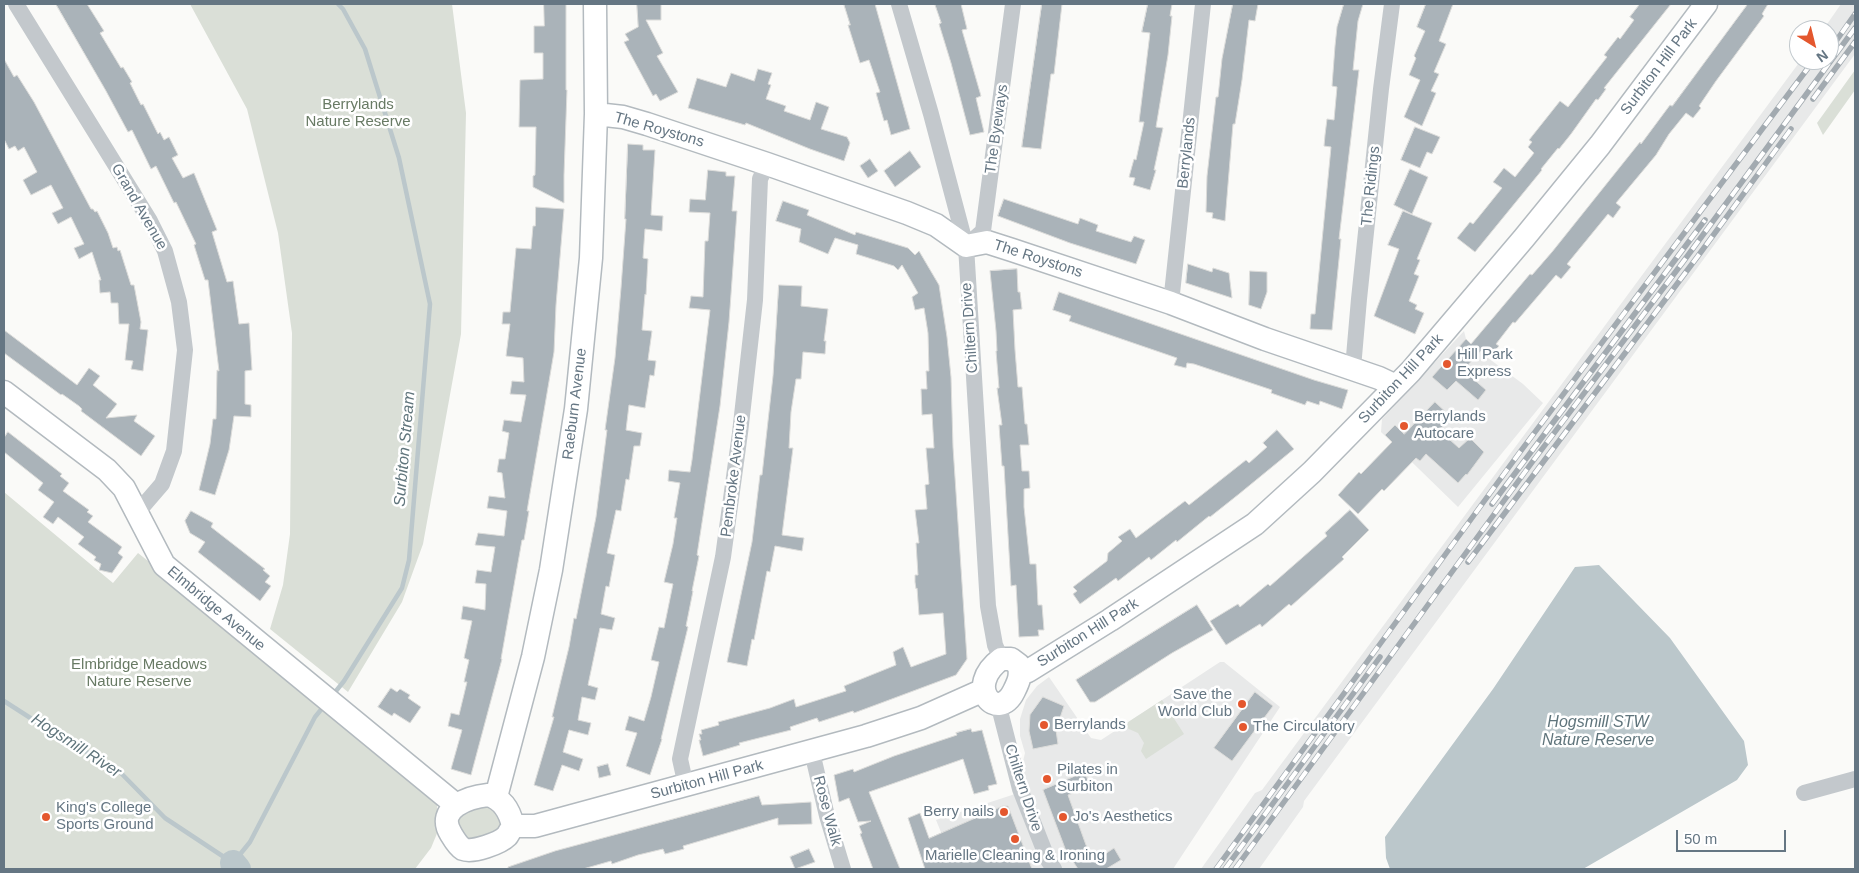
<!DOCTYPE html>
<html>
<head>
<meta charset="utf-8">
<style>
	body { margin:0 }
	#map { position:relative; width:1859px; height:873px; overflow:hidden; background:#fafaf8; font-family:Helvetica,sans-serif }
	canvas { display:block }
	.frame { position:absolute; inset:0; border:5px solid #657683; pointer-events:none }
	.north { position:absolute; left:1789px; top:20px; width:50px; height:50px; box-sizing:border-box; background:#fff; border:1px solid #c1c8cd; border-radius:50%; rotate:144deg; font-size:14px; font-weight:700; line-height:20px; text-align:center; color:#657683 }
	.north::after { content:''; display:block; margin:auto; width:18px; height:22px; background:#e4572e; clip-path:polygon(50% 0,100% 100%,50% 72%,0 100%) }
	.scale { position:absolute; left:1676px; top:830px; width:110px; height:22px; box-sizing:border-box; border:2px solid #657683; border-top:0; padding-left:6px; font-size:15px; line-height:18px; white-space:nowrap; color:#657683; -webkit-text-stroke:4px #fff; paint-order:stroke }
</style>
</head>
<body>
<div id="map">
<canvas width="1859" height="873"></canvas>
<div class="frame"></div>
<div class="north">N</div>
<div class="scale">50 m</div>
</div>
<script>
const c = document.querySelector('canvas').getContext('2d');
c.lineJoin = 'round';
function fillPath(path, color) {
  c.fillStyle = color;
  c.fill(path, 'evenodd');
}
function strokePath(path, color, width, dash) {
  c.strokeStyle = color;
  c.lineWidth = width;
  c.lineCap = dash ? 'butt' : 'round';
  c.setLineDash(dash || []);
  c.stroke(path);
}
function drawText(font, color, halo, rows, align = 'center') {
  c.font = font + ' Helvetica,sans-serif';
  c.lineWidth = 5;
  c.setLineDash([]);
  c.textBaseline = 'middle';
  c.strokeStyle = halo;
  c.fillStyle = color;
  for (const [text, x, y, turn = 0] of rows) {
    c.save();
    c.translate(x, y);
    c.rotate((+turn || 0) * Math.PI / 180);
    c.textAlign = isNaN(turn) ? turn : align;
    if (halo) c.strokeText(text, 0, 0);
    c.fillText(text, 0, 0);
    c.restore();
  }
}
const built = new Path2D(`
	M1841,4H1855V54L1304,801L1303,807L1259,869H1201L1255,793L1262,790L1801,60H1829V30H1823Z
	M1464,331L1466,339L1480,352L1523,384L1543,403L1458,507L1381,432L1382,419Z
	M1220,662H1224L1280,707L1173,869H956L936,820L1015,794L1025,753L1020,736V719L1026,700L1037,686L1049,677L1091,738L1101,740Z`);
const green = new Path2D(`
	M190,4H452L466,113L461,334L423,544L402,602L348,692L270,629L283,585L290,534L292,333L278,233L247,109Z
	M1855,70V90L1823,135L1817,123Z
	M4,492L113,583L138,553L251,643L429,796L437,804L438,831L431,848L415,869H4Z
	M1162,700L1184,734L1146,759L1141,751L1144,743L1138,733L1122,726Z
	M480,804L499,810L502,827L480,841L462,838L457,816Z`);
const water = new Path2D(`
	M1599,565L1670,638L1744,741L1748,765L1737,780L1583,869H1390L1386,858L1385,837L1493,689L1575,567Z`);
const stream = new Path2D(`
	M332,696L344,681L402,588L409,560L430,304L399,158L365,49L343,9L338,4
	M4,701L60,737L117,769L165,818L233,863L250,842L315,717L324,706`);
const river = new Path2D(`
	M233,863L238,869`);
const building = new Path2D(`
	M56,4H87L104,31L100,33L121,68L123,67L132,82L130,83L141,105L143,104L158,134L160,132L164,140L169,137L178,155L172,158L183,178L194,173L217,230L212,232L227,282L233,281L239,324L249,323L252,370L245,371V404L251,405V417L234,416L229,450L215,495L199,490L210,444L213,419H216L217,370L219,371L208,280H205L194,245L196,244L176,202L174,203L156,166L151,169L132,130L128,132L106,91Z
	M544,4H566V90H567L564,175V203L533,187V176L535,175L536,127H519L520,80L543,79V53H534V26H544Z
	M637,4H661V20H646L663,53L657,56L678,92L660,101L656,94L653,96L624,42L629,40L625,34L638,27Z
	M844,4H875L910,129L891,135L887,120L884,121L876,93L880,92L869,60L860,63L848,25H850Z
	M935,4H961L967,29L962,30L981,96L976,98L984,132L970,135L951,63L939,24L941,23Z
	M1042,4H1062L1054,74H1051L1041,149L1022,147Z
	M1148,4H1172L1170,16H1172L1168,55L1156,127L1163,128L1154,170H1156L1150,190L1133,185L1135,178L1129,177L1134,159L1136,160L1144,122H1139L1150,33L1142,32Z
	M1233,4H1258L1255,21L1249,20L1242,80L1235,124H1233L1225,221L1212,218L1213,213L1206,212L1207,176L1216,97H1218L1222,59Z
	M1344,4H1363L1358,21L1353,70H1359L1339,239H1341L1332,330L1310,329L1311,314H1315L1331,147L1324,146L1325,135L1327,119L1334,120L1337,87L1332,86L1335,46L1337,27Z
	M1426,4H1453L1439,41L1446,44L1434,72L1439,74L1431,91L1436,93L1422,126L1404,117L1420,80L1409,75L1416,58L1414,56L1425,31L1417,27Z
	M1640,4H1671L1604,88L1606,89L1598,100L1596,99L1571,134L1559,149L1558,148L1541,169L1542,170L1475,252L1457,238L1470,222L1473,224L1502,188L1493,182L1504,168L1515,177L1534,153L1528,147L1532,142L1529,140L1560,101L1568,107L1607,57L1604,55L1618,37L1620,39L1634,20L1630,17Z
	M1748,4H1768L1762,14L1764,16L1716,81L1699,106L1701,108L1693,118L1686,113L1669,134L1656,155L1616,203L1621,207L1613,218L1608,214L1567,264L1571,267L1561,279L1556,275L1515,323L1513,322L1496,344L1499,346L1491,355L1484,348L1463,370L1486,390L1478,400L1456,381L1447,390L1432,377L1466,339L1471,344L1530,274L1532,275L1552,252L1640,142L1641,144L1670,105L1672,106Z
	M4,59L14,77L17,75L34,102L91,209H93L95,212L97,211L108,233L113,248L117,247L118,251L120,250L131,285H134L141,322L140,329L148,330L143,371L131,369L133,361L125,360L129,324H119L118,303H111L110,292L100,293L99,280H101L92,252L79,259L74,248L84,244L71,217L58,224L52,213L63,208L51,185L31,195L23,180L37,172L24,147L18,151L15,146L9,149L4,139Z
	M758,69L772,73L768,84L771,85L766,99L786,106L784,111L810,120L816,102L829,107L821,129L847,137L850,143L844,161L810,149L746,123L745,125L688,108L697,78L726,87L731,73L754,81Z
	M1415,127L1440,137L1432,154L1427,152L1420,168L1401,160Z
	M628,144L643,145V150H655L651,215L663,216L662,231L645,229L643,258L648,259L646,295L645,294L642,330L652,331L648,360L656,361L654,376L650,375L645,408L629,405L626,430L642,433L640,446H634L629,480L626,479L621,511L616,510L607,553L615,555L609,587L606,586L601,614L615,618L612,630L600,628L588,685L598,688L595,700L582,697L578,720L591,723L588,735L569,730L563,752L583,759L579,771L562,765L553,791L534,785L554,717H552L569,647L574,618L576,619L596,517L607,430H605L615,358L621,288L626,219H625Z
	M910,151L921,167L895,187L884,171Z
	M870,159L878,171L868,178L860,166Z
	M1410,169L1428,177L1412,214L1394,205Z
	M708,170L726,172V176H735L732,211H737L729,322L720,406L697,555L699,556L692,591H693L686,626L688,627L661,739H662L650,775L626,766L637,733L625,730L629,716L644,721L651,697L659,662L651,660L659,627L664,628L673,584L664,582L673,544L677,518H674L680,483L668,481L669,470L690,472L692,460L710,310L689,308L691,296L703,297L705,241H708L710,213L689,212L690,199L705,200Z
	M1004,199L1078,224L1080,218L1098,225L1096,231L1131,242L1134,236L1145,240L1136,264L1070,243L998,216Z
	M783,201L809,210L807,215L855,235L856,232L908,248L915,255L919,251L939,285L947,337L951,377L953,447L967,659L956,675L881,703L854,713L853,711L819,722L817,718L790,727L791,730L739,743L740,745L703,756L699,740H701L699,734H702L701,730L719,725L718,722L770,708L794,699L796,707L846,691L844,686L896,665L893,652L903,647L911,667L946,654L943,613L919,615L917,588L916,589L915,582V575H918L916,543H919L915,510L927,509L925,485L929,484L926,448H934L932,414L922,415L921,389H927L926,371H929L928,333L924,308L915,310L912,297L918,293L902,265L898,270L894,266L856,254L858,245L835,238L828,254L799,242L801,229L776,221Z
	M536,207L564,209L556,305L554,352L527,511H529L524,540H522L501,659H502L471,775L451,769L462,730L448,726L451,713L459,715L467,682H464L469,660L464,658L472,621L461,619L463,606L485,610L486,584L475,583L477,570L491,572L495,547L475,545L478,533L504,536L507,511L487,508L489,496L505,498L502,473L497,472L499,459H505L509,433L502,431L504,420L521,422L526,395L510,394L512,381L524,382L523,358L506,356L510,324H502L503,312H510L516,248L531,249L533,226H535Z
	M1403,211L1432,223L1417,259L1420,260L1414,274L1419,276L1409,301L1417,305L1415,309L1424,313L1415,334L1374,316L1399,249L1388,245Z
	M1188,264L1212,272L1213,268L1229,273L1232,298L1186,283Z
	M1017,269L1018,292H1020L1022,309L1013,310L1015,350L1018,387H1022L1025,424H1027L1029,445H1020L1022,471H1029L1030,488L1024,489V507L1030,564H1036L1038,605H1042L1044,630H1038L1039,636L1019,637L1016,585L1011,586L1004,466H1002L999,425H1002L997,388H999L996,351H997L996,331L990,271Z
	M1250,271L1267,272V292L1261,309L1249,305Z
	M779,285L802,286L801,306L828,309L824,341H826L825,354L803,352L801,379H796L791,412L789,448H793L782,535L804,538L802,551L775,546L770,572L767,571L754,640L752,639L747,666L727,662L752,542L760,475H762L773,376Z
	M1059,292L1314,380L1348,390L1342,409L1320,401L1319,405L1307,401L1305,405L1271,393L1272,390L1194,364L1187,363L1186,368L1174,365L1177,358L1069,321L1071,316L1053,310Z
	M4,330L77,385L89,368L100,376L93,385L117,404L106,418L137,415L134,421L155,436L141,456L81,411L82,409L79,406L62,394L61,395L4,353Z
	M1435,402L1452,418L1439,430L1459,448L1470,438L1484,452L1467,475L1466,474L1458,483L1426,454L1420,461L1416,458L1384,491L1382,489L1358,514L1338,495L1359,472L1361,474L1392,442L1385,435L1395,425L1404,434Z
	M1277,430L1294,449L1239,494L1210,517L1209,516L1177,542L1176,540L1151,560L1149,557L1118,581L1116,578L1080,604L1073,594L1077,591L1073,587L1107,561L1108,553L1122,541L1118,537L1130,529L1136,538L1185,501L1189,505L1246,460L1249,463L1267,447L1263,443Z
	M8,432L62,474L60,476L69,483L63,491L89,510L87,512L93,516L88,522L122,547L118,553L123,557L112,573L99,570L101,564L94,560L96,557L78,544L84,537L58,517L53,524L43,517L54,502L38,490L43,483L4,452V438Z
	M1350,510L1369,530L1342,557L1344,559L1291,606L1289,604L1262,627L1260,624L1226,645L1210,621L1238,604L1240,607L1268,584L1270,586L1327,536L1325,533Z
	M191,511L213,523L211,527L265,569L263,570L270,576L265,582L271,586L260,601L198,552L205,542L190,533L185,521Z
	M1197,605L1213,630L1172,653L1095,702H1090L1076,680Z
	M391,688L397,692L400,689L410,695L408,698L421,707L410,723L394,713L392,716L378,707Z
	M1255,692L1273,706L1232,761L1214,748Z
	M1043,697L1064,706L1056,730L1058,744L1033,749L1029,731L1030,715Z
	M971,729L972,732L982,730L997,784L988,786L989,790L974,794L963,759L869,792L900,869H873L860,834L862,833L859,826L871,821L858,822L849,798L839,802L834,775L853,769L854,772L894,756L957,735L956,733Z
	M608,764L611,775L599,778L597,767Z
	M1085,772L1090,787L1068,795L1086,845L1096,860L1114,848L1121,860L1106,869H1078L1066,851L1043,790Z
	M759,796L762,805L811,802L812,824L778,825V818L683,846L684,849L665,854L663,849L638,855L612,864L611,861L583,869H508V867L555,851Z
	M1003,806H1008L1032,869H925L908,818L920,813L929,838Z
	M809,849L815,862L795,869L790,857Z`);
const street = new Path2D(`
	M16,4L150,221L165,251L179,302L185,350L174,451L162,484L137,513
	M899,4L931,114L966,246L988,606L995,645L1001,659
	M966,246L983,231L1013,4
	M1171,303L1203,4
	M1353,368L1359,299L1381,89L1392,4
	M1000,703V711L1020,789L1048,860L1054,869
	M812,752L827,816L843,869
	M686,786L680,759L723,557L740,433L755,300L760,179L767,164
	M1804,793L1855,779`);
const secondary = new Path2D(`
	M596,114L623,117L647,124L767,164L907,213L936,225L966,246L987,242L1012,250L1171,303L1265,339L1379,378L1396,386
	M4,392L107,470L124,488L164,565L456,805
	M1001,659H1011L1019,665C1021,676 1019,681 1014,691C998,724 963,687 1001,659Z
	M1020,674L1028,671L1110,620L1255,524L1312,472L1411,371L1524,238L1600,145L1706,4
	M488,795C503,799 510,812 513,826C511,829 509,833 507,836C500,843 473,853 463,849C458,846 454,839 451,834C435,808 469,797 488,795Z
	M496,797L533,657L551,570L576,409L591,258L596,114L595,4
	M513,826H535L866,736L921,718L977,693L983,692`);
const rail = new Path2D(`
	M1829,51L1855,14
	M1813,99L1855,42
	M1492,504L1705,220
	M1468,562L1698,256L1791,129
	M1216,869L1520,452L1814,60
	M1225,869L1380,657
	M1235,869L1533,461L1683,262L1855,28`);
const markers = [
	[1447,364,5,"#e4572e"],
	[1404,426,5,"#e4572e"],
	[1242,704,5,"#e4572e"],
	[1044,725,5,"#e4572e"],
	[1243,727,5,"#e4572e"],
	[1047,779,5,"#e4572e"],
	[1004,812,5,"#e4572e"],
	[46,817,5,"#e4572e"],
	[1063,817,5,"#e4572e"],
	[1015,839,5,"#e4572e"]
];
const streetNames = [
	["Surbiton Hill Park",1659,67,-53],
	["The Byeways",997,129,-82],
	["The Roystons",659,130,16],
	["Berrylands",1187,153,-84],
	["The Ridings",1371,186,-84],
	["Grand Avenue",139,207,60],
	["The Roystons",1038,259,18],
	["Chiltern Drive",970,328,-94],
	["Surbiton Hill Park",1401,379,-47],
	["Raeburn Avenue",575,404,-83],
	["Pembroke Avenue",734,476,-83],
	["Elmbridge Avenue",216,609,40],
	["Surbiton Hill Park",1088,633,-32],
	["Surbiton Hill Park",707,780,-15],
	["Chiltern Drive",1023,788,72],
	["Rose Walk",827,811,75]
];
const parkNames = [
	["Berrylands",358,105],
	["Nature Reserve",358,122],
	["Elmbridge Meadows",139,665],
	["Nature Reserve",139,682]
];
const poiNames = [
	["Hill Park",1457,355],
	["Express",1457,372],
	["Berrylands",1414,417],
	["Autocare",1414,434],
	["Save the",1232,695,"right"],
	["World Club",1232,712,"right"],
	["Berrylands",1054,725],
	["The Circulatory",1253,727],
	["Pilates in",1057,770],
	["Surbiton",1057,787],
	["King's College",56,808],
	["Sports Ground",56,825],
	["Berry nails",994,812,"right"],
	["Jo's Aesthetics",1073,817],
	["Marielle Cleaning & Ironing",1015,856,"center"]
];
const waterNames = [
	["Surbiton Stream",405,449,-85],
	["Hogsmill STW",1598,723],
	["Nature Reserve",1598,741],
	["Hogsmill River",76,746,33]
];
fillPath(built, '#e8e9e9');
fillPath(green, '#dadfd7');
fillPath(water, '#bbc7cb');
strokePath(stream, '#bbc7cb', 4.5);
strokePath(river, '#bbc7cb', 26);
fillPath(building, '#aab3b9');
strokePath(building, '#dcdcda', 1);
strokePath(secondary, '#b3babf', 25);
strokePath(street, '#c3c8cc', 16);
strokePath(secondary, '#fff', 22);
strokePath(rail, '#a2aab0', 5.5);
strokePath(rail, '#fff', 4, [11]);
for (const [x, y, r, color] of markers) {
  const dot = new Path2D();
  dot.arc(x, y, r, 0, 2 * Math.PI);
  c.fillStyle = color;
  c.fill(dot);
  strokePath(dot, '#fff', 2);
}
drawText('15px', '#657683', '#fff', streetNames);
drawText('15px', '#687a64', '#fff', parkNames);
drawText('15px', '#657683', '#fff', poiNames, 'left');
drawText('italic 16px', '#60757c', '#fff', waterNames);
</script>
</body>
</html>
